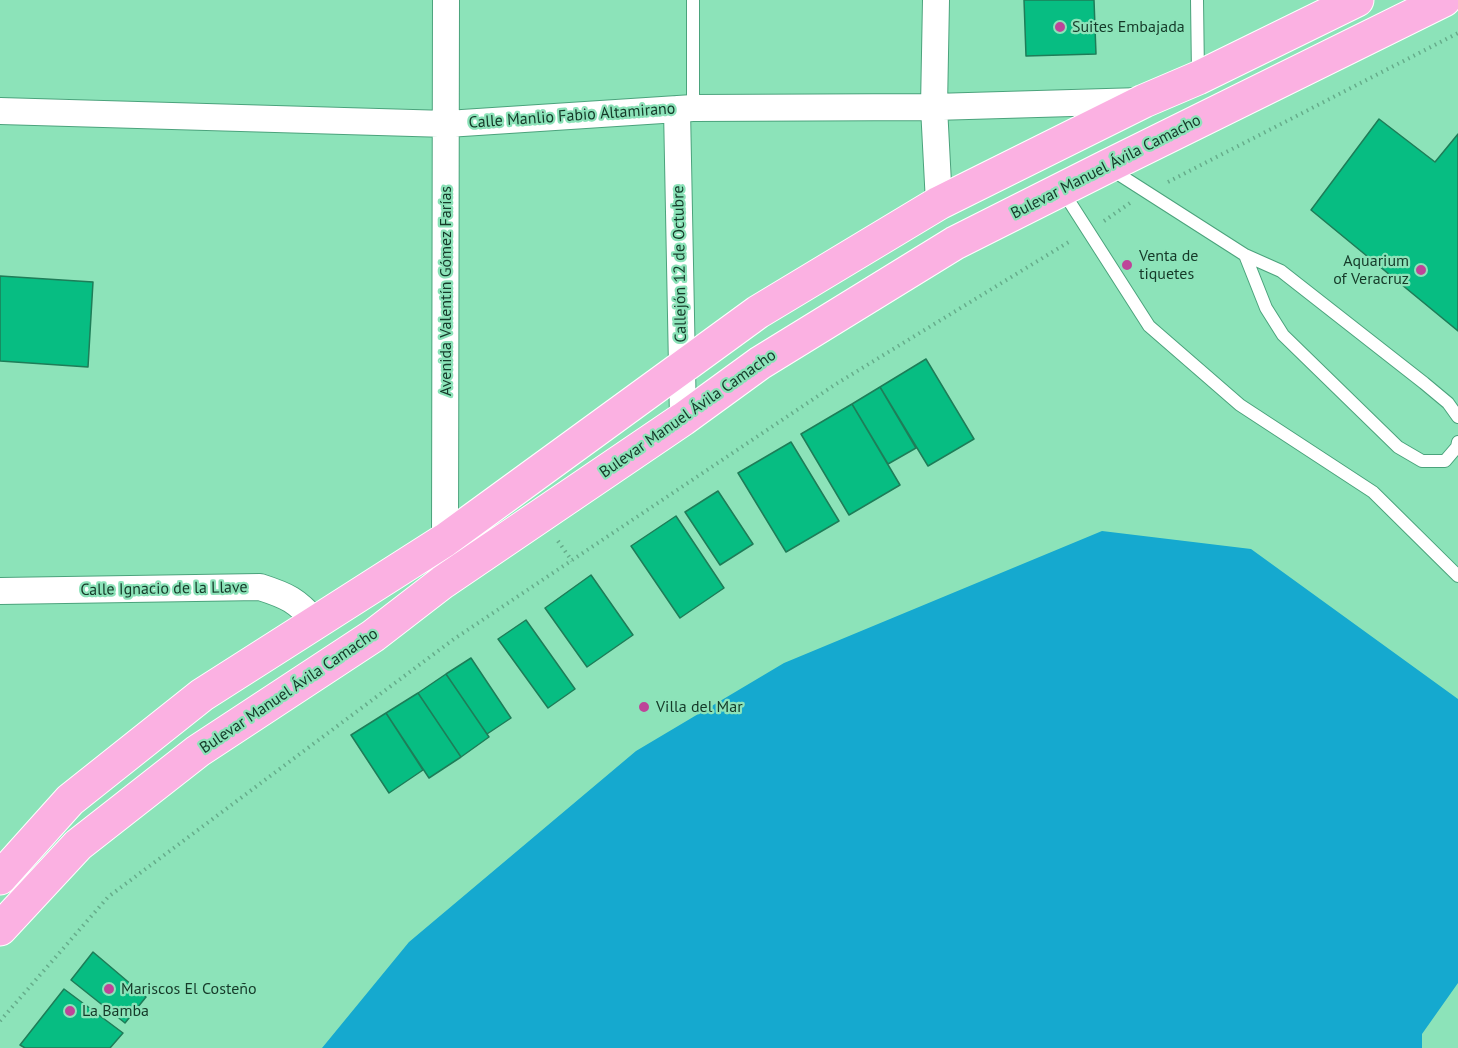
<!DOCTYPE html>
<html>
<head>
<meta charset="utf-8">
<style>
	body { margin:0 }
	canvas { display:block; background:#8ce3b9 }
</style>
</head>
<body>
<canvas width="1458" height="1048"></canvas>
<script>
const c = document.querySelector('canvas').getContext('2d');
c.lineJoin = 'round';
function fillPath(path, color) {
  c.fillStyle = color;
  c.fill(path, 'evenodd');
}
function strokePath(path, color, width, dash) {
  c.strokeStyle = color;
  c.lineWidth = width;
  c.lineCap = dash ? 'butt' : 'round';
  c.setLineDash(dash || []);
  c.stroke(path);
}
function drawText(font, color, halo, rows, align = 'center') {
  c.font = font + ' "PT Sans",sans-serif';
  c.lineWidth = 4.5;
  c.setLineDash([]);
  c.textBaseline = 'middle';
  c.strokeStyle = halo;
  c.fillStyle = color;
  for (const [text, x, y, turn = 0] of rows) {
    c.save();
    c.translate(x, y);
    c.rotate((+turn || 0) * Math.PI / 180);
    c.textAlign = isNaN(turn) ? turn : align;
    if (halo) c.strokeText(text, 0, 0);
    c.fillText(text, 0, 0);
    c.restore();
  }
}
const water = new Path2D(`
	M1102,531L1251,549L1458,699V983L1422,1034V1048H322L409,942L636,751L784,663Z`);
const building = new Path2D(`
	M1024,0H1094L1096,54L1026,56Z
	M1379,119L1435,162L1458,134V331L1311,210Z
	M0,276L93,282L88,367L0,361Z
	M926,359L974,439L928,466L880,387Z
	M880,387L916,448L888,464L852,404Z
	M852,404L900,485L849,515L801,434Z
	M791,442L839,521L786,552L738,473Z
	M718,491L753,544L720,565L685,512Z
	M676,516L724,588L680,618L631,546Z
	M591,575L633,635L587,667L545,608Z
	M526,620L575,689L548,708L498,639Z
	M471,658L511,718L487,734L446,674Z
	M446,674L489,737L461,757L418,693Z
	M418,693L461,757L429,778L386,713Z
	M386,713L423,770L389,793L351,735Z
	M93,952L146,997L125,1023L71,980Z
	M64,989L123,1033L110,1048H25L20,1045Z`);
const path = new Path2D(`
	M1168,182L1458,33
	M1104,221L1130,203
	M558,541L572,561
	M0,1021L108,897L454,639L836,384L1072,240`);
const lane = new Path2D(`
	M693,0V108
	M1197,0L1198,74
	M1109,168L1245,255L1281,271L1424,383L1448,403L1458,417
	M1062,190L1149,326L1240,405L1373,492L1458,576
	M1245,255L1266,308L1283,335L1398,447L1422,461H1445L1457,447L1458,442`);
const street = new Path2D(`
	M936,0L934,107L939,203
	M677,109L683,419
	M0,111L447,124L693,108L934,107L1141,101
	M443,582L445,540L446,0
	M0,591L260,587C288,596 296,600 316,622`);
const primary = new Path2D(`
	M0,878L70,800L202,695L445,540L758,312L939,203L1144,101L1198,78L1357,0
	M0,929L78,845L198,751L373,636L443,582L683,419L760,363L955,243L1106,167L1444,0`);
const markers = [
	[1060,27,6,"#be4599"],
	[1127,265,6,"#be4599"],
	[1421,270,6,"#be4599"],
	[644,707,6,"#be4599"],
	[109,989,6,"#be4599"],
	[70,1011,6,"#be4599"]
];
const poiNames = [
	["Suites Embajada",1072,27],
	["Venta de",1139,256],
	["tiquetes",1139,274],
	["Aquarium",1409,261,"right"],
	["of Veracruz",1409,279,"right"],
	["Villa del Mar",656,707],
	["Mariscos El Costeño",121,989],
	["La Bamba",82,1011]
];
const streetNames = [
	["Calle Manlio Fabio Altamirano",572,116,-4],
	["Bulevar Manuel Ávila Camacho",1106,167,-27],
	["Callejón 12 de Octubre",680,264,-91],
	["Avenida Valentín Gómez Farías",446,291,-90],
	["Bulevar Manuel Ávila Camacho",688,414,-35],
	["Calle Ignacio de la Llave",164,589,-1],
	["Bulevar Manuel Ávila Camacho",289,691,-34]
];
fillPath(water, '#15a9cf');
fillPath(building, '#07bd82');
strokePath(building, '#1e7d58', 1.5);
strokePath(lane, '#4ba37c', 14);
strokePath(street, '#4ba37c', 28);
strokePath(primary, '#fff', 35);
strokePath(path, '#66ad8b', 4, [1.5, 4.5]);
strokePath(lane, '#fff', 12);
strokePath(street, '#fff', 26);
strokePath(primary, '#fbb1e2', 33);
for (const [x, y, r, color] of markers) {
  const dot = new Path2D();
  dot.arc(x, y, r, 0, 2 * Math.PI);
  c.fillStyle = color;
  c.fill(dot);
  strokePath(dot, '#8ce3b9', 2);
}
drawText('16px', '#153a29', '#8ce3b9', poiNames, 'left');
drawText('16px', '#153a29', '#8ce3b9', streetNames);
</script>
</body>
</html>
